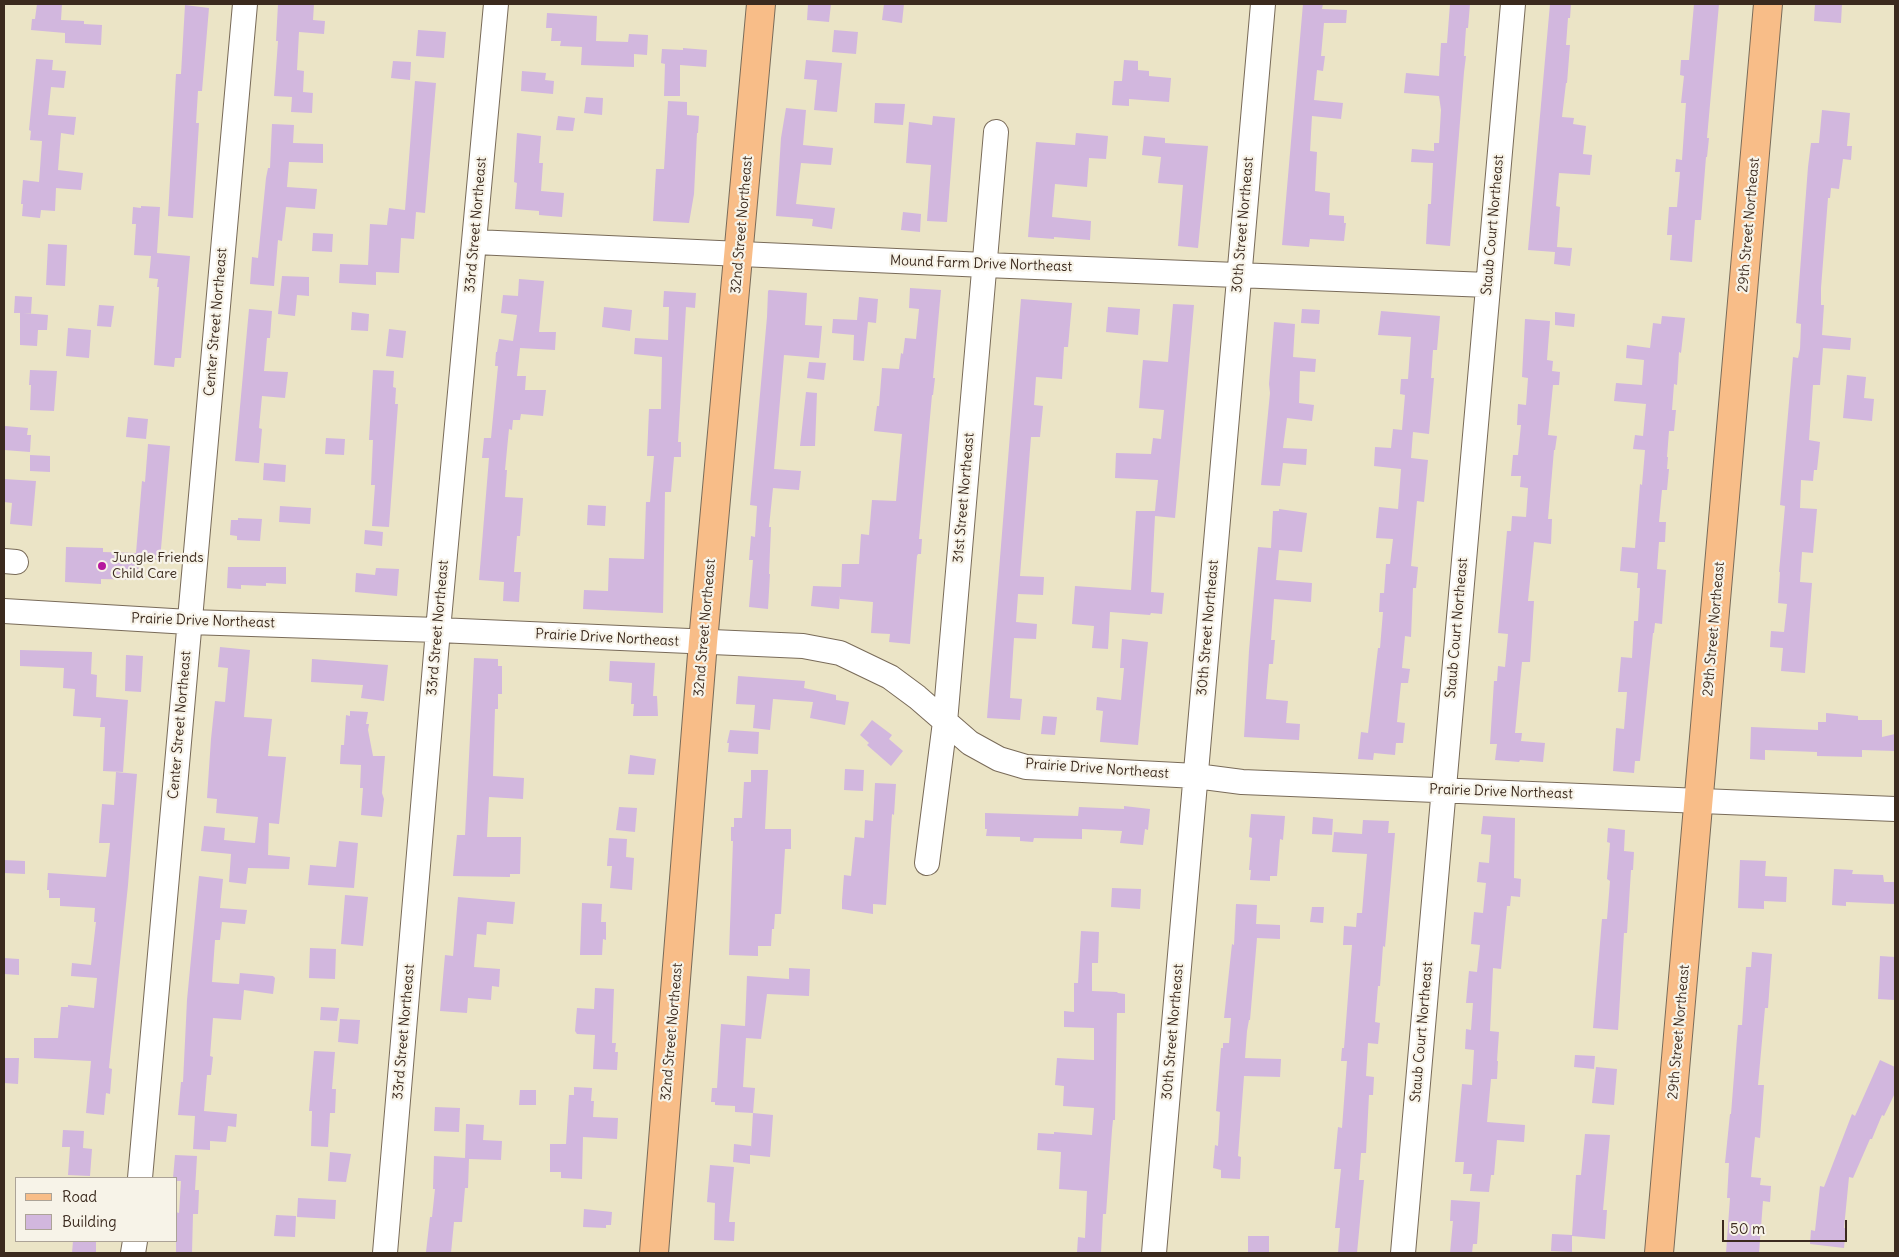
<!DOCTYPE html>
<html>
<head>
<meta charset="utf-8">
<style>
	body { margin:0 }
	#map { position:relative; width:1899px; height:1257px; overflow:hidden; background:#ebe4c6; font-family:Delius,sans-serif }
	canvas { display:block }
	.frame { position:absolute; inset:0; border:5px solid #3b2a1e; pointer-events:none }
	.legend { position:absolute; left:15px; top:1177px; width:162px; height:65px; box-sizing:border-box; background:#f7f3e8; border:1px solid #aca397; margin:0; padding:6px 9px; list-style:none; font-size:15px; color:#3b2a1e }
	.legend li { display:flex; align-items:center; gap:10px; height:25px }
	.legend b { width:25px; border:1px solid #aca397 }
	.scale { position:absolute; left:1722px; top:1220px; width:125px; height:22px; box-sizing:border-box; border:2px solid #3b2a1e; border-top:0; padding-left:6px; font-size:15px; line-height:18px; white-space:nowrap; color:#3b2a1e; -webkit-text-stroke:4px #f7f3e8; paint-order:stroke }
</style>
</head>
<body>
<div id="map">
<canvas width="1899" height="1257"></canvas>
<div class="frame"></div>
<ul class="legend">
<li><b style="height:6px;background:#f8bd88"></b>Road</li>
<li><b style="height:14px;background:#d2b7de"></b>Building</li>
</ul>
<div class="scale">50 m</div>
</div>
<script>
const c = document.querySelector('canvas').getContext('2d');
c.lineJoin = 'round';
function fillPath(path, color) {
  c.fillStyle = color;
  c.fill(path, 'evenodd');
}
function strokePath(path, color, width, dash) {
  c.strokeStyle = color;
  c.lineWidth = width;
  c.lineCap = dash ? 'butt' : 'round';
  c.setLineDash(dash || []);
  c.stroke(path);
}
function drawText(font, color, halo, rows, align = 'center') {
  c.font = font + ' Delius,sans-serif';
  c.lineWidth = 4.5;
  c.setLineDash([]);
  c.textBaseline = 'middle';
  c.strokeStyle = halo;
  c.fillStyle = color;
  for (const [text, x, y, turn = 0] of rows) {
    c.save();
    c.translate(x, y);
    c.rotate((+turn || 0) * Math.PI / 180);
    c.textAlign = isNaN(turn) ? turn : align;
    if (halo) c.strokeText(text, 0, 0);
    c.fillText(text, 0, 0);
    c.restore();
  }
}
const building = new Path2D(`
	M37,4H62L61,20L84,21V24L102,25L101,45L65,43V33L31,30L32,19H35Z
	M278,4H314L313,20L325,21L324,34L299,32L297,70L304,71L303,92L313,93L312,113L291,112L292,97L274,96L278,41H276Z
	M808,4H831L829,22L807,20Z
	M884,4H904L902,23L882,20Z
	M1303,4H1323L1322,9L1347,10L1346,23H1324L1321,56H1325L1323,71L1317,70L1314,100L1343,103L1341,119L1312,116L1310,151L1317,152L1315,191L1330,193L1329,215L1344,216V223H1346L1344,241L1310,239L1309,247L1282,245Z
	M1450,4H1470L1468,28H1466L1464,56H1466L1464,72L1450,246L1426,244L1428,204H1431L1433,163L1411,162L1412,149L1434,151V143H1439L1441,110L1439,96L1404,93L1406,73L1439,76L1441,43H1447Z
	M1550,4H1571L1570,18H1568L1566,45H1570L1567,83H1566L1562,117L1574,118L1573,124L1586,126L1583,154L1592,155L1590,175L1559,173L1556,206L1560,207L1557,247L1572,248L1570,266L1554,264L1555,252L1528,250Z
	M1694,4H1719L1707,138H1709L1707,157H1706L1701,220H1695L1692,262L1670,260L1672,235H1667L1669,207H1677L1680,172H1675L1676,159L1682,160L1686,103H1681L1684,76L1680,75L1681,60H1689Z
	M1815,4H1842L1841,23L1814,21Z
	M185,5L209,8L202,91H198L196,123H199L193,218L168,216L176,74H181Z
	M547,13L597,16L596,41L628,42L629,34L648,35L647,55L634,54V67L581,65L582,47L560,46L561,41H551L552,28H546Z
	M418,30L446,32L444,58L416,56Z
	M834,30L858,32L856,54L832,52Z
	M683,48L707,50L706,67L680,65V96H664L665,64L661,63L662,49L683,50Z
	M36,59L53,60L52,70L66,71L64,88L51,87L48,115L76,117L74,135L61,133L58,170L83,173L81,190L56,188L55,211L41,210L40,218L22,216L23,204H21L23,180L39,182L42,141L30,140L31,131L29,130Z
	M806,60L842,63L837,112L814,110L817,80L804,79Z
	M1124,60L1138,61V70L1149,71V76L1171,78L1169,102L1129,99V106L1112,105L1114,81H1122Z
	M393,61L411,62L410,80L391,78Z
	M522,71L546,73L545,80L554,81L553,94L521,91Z
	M415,81L436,83L425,213L416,212L414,239L401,238L399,273L376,272V285L339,283L340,264L368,265L370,224L387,225L389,208L405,210Z
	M586,97L603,98L602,115L584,113Z
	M668,101L687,102V115L699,116L698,133H697L694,194L689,223L653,221L656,169H664Z
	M875,103L905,104L903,125L874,123Z
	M786,108L806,110L803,145L833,148L831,165L801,163L796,204L835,208L832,229L812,226L813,219L776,216L781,138Z
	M1822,110L1850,113L1847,146H1852L1851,160L1843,159L1839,189L1831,188L1830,198H1828L1821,288V305H1824L1822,335L1851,338L1850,350L1823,348L1820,385H1813L1809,440L1820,442L1817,470H1814L1813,481L1801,480L1800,508L1817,509L1813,553L1802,552L1800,582L1812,583L1805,673L1781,671L1783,648L1770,647L1771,631L1784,632L1787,604L1778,603L1780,572H1779L1785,506L1780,505L1793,357L1798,358L1800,349L1801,324L1796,323L1808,167L1811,143H1819Z
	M558,116L575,118L573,131L556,130Z
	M933,116L955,118L947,222L927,221L931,165L906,163L909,122L932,125Z
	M272,124L294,125L293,143L323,144V163L289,162L287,187L317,189L315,209L286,207L282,241L278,240L274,286L250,284L252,257L258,258L266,178L268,168H270Z
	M517,133L541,136L539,163H543L541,191L564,193L562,217L539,215V211L515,209L517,183L514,182Z
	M1076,133L1108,136L1106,159L1089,158L1087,187L1055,184L1052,217L1091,221L1090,240L1054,237V239L1028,237L1036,142L1075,145Z
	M1144,136L1165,138V143L1208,146L1198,248L1178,246L1183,185L1158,183L1161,157L1142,155Z
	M141,206L160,207L157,253L190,256L181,358H175L174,367L154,365L159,287H157L158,279L149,278L151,256L134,255L136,224H132L133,207L141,208Z
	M903,212L921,214L920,232L901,230Z
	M313,233L333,234L332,252L312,251Z
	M48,244L67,245L65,286L46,285Z
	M282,276L309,277V296L297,295L295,316L278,314Z
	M519,279L544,281L539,332H556L555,350L520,348L517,376H526L525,390H546L543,416L521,414L520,420H513L512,430L509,429L505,470H507L505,497L523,498L520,536H517L514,572H521L519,602L503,601L504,582L479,580L489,458H482L484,438H491L498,366H495L496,352H497L499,339L513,341L517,315L501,313L503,295L518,296Z
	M910,288L941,290L933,378H935L933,395H932L919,539H922L921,554H918L917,556L910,644L889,642L890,634L871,633L873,602L840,599V595L839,609L811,606L813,586L841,587L842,564H859L861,534L869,535L872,500L896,501L902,434L874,431L877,406H879L882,368L899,369L901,353L903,354L905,338L916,339L919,309L909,308Z
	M769,290L807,293L805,325L822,326L819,358L784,355L774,469L801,471L799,490L773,488L769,527H771L769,574H770L768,609L749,607L753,560H749L751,536L755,537L757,506L750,505L767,317L768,291Z
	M664,291L696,293L695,308L686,307L678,442H681V457H674L671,492H665L663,613L583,609L584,590L608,591L609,558L644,559L646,502H650L654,456H647L649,409H661L662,357L634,354L635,338L668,340L669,307H663Z
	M15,296L32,297L31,314L23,313L48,315L47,330H38L37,346L20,345V313H14Z
	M859,297L878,299L876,323L868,322L864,361L853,360L854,335L832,333L833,319L857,320Z
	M1021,299L1072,303L1068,347H1064L1062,379L1036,377L1034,405L1043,406L1040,437H1031L1020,576L1044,577L1043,595L1018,594L1016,622L1037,624L1036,639L1014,638L1010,698L1022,699L1020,720L987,718Z
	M1173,304L1194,305L1175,518L1155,516L1151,592L1164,593L1162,614L1151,613L1150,615L1110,612L1108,649L1092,648L1094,626L1072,624L1075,586L1131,590L1136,511H1155L1158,480L1115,478L1116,453L1151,454L1153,438L1161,439L1164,410L1139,408L1141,382L1143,360L1168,362Z
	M99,305L114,306L111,327L97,326Z
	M604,307L632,310L630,331L602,327Z
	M1108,307L1140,309L1138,335L1106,332Z
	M249,309L272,311L270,338H267L264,371L288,372L285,398L262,396L259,428L262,429L259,463L235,461Z
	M1302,309L1320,310L1319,324L1301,323Z
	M1381,311L1440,316L1437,350H1433L1431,378H1434L1429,434L1413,432L1411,458L1428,460L1424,502L1417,501L1411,566L1418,567L1416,588H1413L1411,637L1405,636L1402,668L1410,669L1408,683H1401L1397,722L1405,723L1403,743H1396L1395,755L1374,753L1373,760L1358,759L1361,732L1368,733L1378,648H1380L1383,612H1379L1380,593H1384L1386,564H1390L1393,539L1376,538L1379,507L1398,509L1401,469L1374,466L1375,447L1391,448L1393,429L1402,430L1405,395L1400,394L1401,379H1408L1411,337L1378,335Z
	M352,312L369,314L368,331L351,330Z
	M1555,312L1575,314L1574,327L1555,325Z
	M1662,316L1685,318L1681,353L1679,352L1677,385L1674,384L1672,410H1676L1674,431H1669L1667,457H1668L1667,469H1669L1667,490H1662L1659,522H1666L1665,542H1659L1657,569L1666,570L1662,624L1655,623L1654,633H1653L1640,761H1635L1634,773L1613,771L1616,728L1624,729L1627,692H1618L1621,657L1632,658L1634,621H1638L1640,588H1637L1638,573L1620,571L1622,547L1635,548L1640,484L1642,485L1645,450L1633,449L1635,435L1643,436L1646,404L1614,401L1616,383L1642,385L1644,360L1626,358L1627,345L1650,348L1653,323L1661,324Z
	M1525,319L1550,321L1547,360L1553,361L1552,371L1560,372L1559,385H1553L1548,435L1557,436L1555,450H1554L1548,519H1552L1551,544L1534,542L1528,601H1534L1530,662H1522L1515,733H1522L1521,741L1545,743L1543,762L1520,760L1519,762L1495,760L1497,744H1490L1494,681H1497L1498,666L1505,667L1508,634L1498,633L1507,531H1511L1512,516L1526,517L1528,488L1520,487L1521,476H1511L1513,455H1518L1521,425H1517L1518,404L1526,405L1528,378L1522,377Z
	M1274,322L1295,324L1293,357L1316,359L1315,372L1300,371L1299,403L1314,405L1312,421L1287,418L1283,448L1307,449L1306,465L1283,463L1280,486L1261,485L1270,393L1269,384Z
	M68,328L91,330L89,358L66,356Z
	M389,329L406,331L403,358L386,356Z
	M809,362L826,363L824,380L807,378Z
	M30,370L57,371L54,411L30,410L31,385H29Z
	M373,370L394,371L393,387L396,388L395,404H398L389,527L372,526L375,485H371L373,440H369Z
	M1847,375L1866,377L1864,398L1874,399L1872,421L1843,418Z
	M806,392L817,393L815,446H800Z
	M128,417L148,419L146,439L126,437Z
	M5,426L28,428L27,435H31L30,452L4,450Z
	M326,438L345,439L344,455L325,454Z
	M148,444L170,446L160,560L139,559L138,580L101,579V584L65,582L66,547L103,548V552L136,553L142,481L145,482Z
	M30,455L50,456V472L30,471Z
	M264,463L286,465L285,482L263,480Z
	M4,479L36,481L32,526L10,524L12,503L4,502Z
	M588,505L606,506L605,526L587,525Z
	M280,506L311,508L310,524L279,522Z
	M1279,509L1307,513L1302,552L1279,550L1276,580L1312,583L1311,602L1274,599L1271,640H1275L1273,664H1269L1266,699L1288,701L1286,723L1300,724L1299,740L1244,737L1249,651L1258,547L1271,548L1273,511H1279Z
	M238,518L262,519L260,541L237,540V536L230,535L231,520H238Z
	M365,530L383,532L382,546L364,544Z
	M228,567H286V584L266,583V586L241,585V589L227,588Z
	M376,568L399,569L397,596L355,592L356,573L375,575Z
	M1122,639L1148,642L1138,745L1100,742L1103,711L1096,710L1097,697L1121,700L1124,668H1120Z
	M220,647L250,650L244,717L272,719L268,756L286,757L279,824L269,823L268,855L290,857L289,869L248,868L246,884L229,882L231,854L201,851L204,826L225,828L224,840L255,843L258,817L216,813L217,799L207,798L211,739L215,701L225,702L228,668L218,667Z
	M20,650L92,652L91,674L97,675L96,697L128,700L123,772L103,771L105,727H100L101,718L73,716L75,689L63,688L64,668L20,666Z
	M126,655L143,656L141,692L125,691Z
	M474,658L498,659V666H502V694H498V709H495L493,776L524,778L523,799L489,797L487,837H521L520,874H510V877L453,876L457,835H465Z
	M312,659L388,665L384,701L361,698L363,685L311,682Z
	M610,661L655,663L653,696H657L658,716H633L634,704H631L632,683L609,681Z
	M738,676L805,681L804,688L836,695V700L849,702L845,725L810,718L813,702L773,699L770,730L753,728L755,705L736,704Z
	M350,711L368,712L366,724H369L368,730L373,756H385L382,793L384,799L382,817L361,815L363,788H360L361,765L340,764L341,745H344L346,715L350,716Z
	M1826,713L1858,716V720H1882V737L1895,734V751L1862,750V757L1817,756V752L1765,750V760L1750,759L1751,727L1818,730V722H1826Z
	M1043,716L1057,717L1055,735L1041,734Z
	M872,720L892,735L889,739L903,751L891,766L867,745L869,743L860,735Z
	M730,730L759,732L758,754L728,752L729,743H727Z
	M630,755L656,759L654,775L628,774Z
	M845,769L864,770L863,791L844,790Z
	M751,770H768L765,829H791V849H785L781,914H775L774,929H772L771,946H758V956L729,955L733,841H731V827H734V818H742L744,782H751Z
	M116,772L137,774L128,885L109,1068L112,1069L110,1094L106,1093L104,1115L86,1113L91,1061L34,1058V1038H58L61,1007H68V1005L94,1008L97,978L71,976L72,963L91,965L96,922H94L95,908L60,906V898H49V890H47L48,873L106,877L110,843H99L102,804L114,805Z
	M875,783L896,784L894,815L892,814L886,905L873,904V914L842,909V901L844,875L851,876L855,837L864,838L865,820L873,821Z
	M1124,806L1150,809L1148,830L1145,829L1143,845L1120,843L1122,831L1082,829V839L1034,838L1033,842L1020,841V837L986,836L987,829H985V813L1078,816L1079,807L1124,809Z
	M619,807L637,808L635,832L616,830Z
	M1251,814L1285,816L1283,840L1280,839L1277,876H1270V881L1250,880L1251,870H1249L1252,838L1249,837Z
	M1483,816L1515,818L1514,878L1521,879L1520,897L1511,896L1510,906H1507L1501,969L1493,968L1490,1031L1499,1032L1497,1061H1498L1497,1079H1491L1487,1122L1525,1125L1524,1142L1497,1140L1494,1175H1491L1489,1192L1470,1191L1472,1174H1463L1464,1162H1455L1462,1084L1472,1085L1474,1050L1465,1049L1466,1029L1471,1030L1473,1003H1466L1469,971L1477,972L1480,945L1471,944L1474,912L1483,913L1486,883L1477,882L1479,862L1489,863L1491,835L1481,834Z
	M1313,817L1333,819L1332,835L1312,834Z
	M1363,820L1389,821L1388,833H1395L1385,947L1383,946L1380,986H1378L1375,1022L1380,1023L1378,1044L1368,1043L1366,1076L1374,1077L1373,1095H1369L1366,1153H1361L1359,1180H1364L1357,1253H1338L1340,1228H1335L1341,1169H1334L1338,1127L1342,1128L1347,1061H1341L1342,1048H1344L1352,945H1343L1344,926L1356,927L1357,913H1362L1367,854L1332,852L1334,832L1362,834Z
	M1608,828L1625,830L1624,851L1634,852L1633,870H1631L1627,933H1624L1618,1030L1593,1028L1602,919H1607L1610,881L1607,879L1610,843L1607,842Z
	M609,838L627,839L626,857L634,858L632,890L610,888L612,866H607Z
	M339,841L358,843L354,888L308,885L310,865L336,867Z
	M4,860L25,861V874L4,873Z
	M1740,860L1766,861L1765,876L1787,877L1786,902L1764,901V909L1738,908Z
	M1834,869L1853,870L1852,874L1883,875L1884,882H1895V904L1846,902V906L1832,905Z
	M199,876L223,879L220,908L247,910L245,924L222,922L220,940H215L212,982L239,984L240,973L273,976L275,978L273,994L244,990L241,1020L213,1018L210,1056L213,1057L211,1075H207L204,1111L237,1114L236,1127L228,1126L226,1142L210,1141V1150L193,1149L195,1116L178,1115L181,1082H183L187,1000Z
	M1112,888L1141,889L1140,909L1111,907Z
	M345,895L368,897L363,946L341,944Z
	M458,897L515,902L513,924L487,922L486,935L477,934L474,967L500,969L499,987L492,986L491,1000L468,998L467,1013L440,1011L445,955L453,956Z
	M582,903L602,904L601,922H606V940L603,939L602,955H580Z
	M1236,904L1257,905L1256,924L1280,925V939L1257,938L1250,1020H1249L1247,1031L1245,1058L1281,1059L1280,1077L1244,1076L1238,1156L1241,1157L1240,1179L1221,1178V1170L1213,1168L1215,1145L1218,1146L1220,1112L1216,1111L1221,1048H1223V1043H1229L1231,1018H1224L1232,944L1234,945Z
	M1312,907H1324L1323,923L1310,922Z
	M1081,931L1099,932L1098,963H1092V991L1117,992L1118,993L1125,994V1013H1117L1115,1120H1113L1112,1130L1106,1214H1103L1101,1253H1077L1078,1237L1085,1238L1087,1191L1059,1189L1061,1152L1037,1150L1038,1133L1054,1134V1132L1092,1135L1094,1108L1063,1106L1064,1086L1055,1085L1057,1058L1094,1060V1028L1064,1027V1011L1074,1012V983H1078Z
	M310,948L336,949L335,979L309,978Z
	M1752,952L1772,954L1768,1008H1765L1758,1085H1764L1760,1138L1755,1137L1751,1177L1761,1178L1760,1185L1771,1186L1770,1202L1763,1201L1759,1253H1726L1730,1198H1727L1729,1163H1725L1730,1114H1731L1738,1025H1742L1746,967H1751Z
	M1880,956L1895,957V1000L1878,999Z
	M4,958L19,959V975L4,974Z
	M789,968L810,969L809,996L767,994L761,1039L746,1038L743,1087L755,1088L753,1113L735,1112V1106L715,1105V1102H711L712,1088H717L721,1024L745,1026L747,976L789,979Z
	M595,988L614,989L612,1043H616L615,1052H618L617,1070L593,1069L595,1035L577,1034L575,1031L577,1008L594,1009Z
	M321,1007L339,1008L337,1021L320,1020Z
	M340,1019L360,1020L358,1044L338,1042Z
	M314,1051L335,1052L332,1089H336L335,1113H330L328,1147L311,1146L312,1111H309Z
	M1575,1055L1595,1056L1594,1069L1574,1067Z
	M4,1058H19L18,1084L4,1083Z
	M1880,1060L1895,1067V1093L1884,1116L1882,1115L1872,1139H1870L1853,1178L1849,1177L1844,1228H1846L1844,1248L1810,1244L1811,1230L1815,1231L1820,1186L1824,1187L1852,1114L1855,1116Z
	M1596,1067L1617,1069L1614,1105L1592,1103Z
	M574,1087L592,1088L591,1101H594L593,1117L618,1118L617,1139L583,1137L582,1179L561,1178V1172H550V1144H566L569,1095H574Z
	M520,1090H536V1105H519Z
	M435,1107L460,1108L459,1132L434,1131Z
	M753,1113L773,1115L770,1157L750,1155V1164L733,1162L734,1144L751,1146V1149Z
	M466,1124L484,1125L483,1140L502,1141L501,1160L469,1159L468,1188H465L462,1222H454L451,1253L426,1252L430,1217H432L435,1189H433L434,1156L465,1158Z
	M63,1130L84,1131L83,1148L92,1149L90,1176L68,1175L70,1147H62Z
	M1585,1134L1610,1135L1603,1210H1607L1605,1239L1572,1236V1252L1551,1251L1552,1234L1572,1235L1576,1175H1581Z
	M330,1152L351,1154L346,1182L328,1181Z
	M175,1155L197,1156L195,1190H199L198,1214H193L192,1253H176V1212L179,1213L181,1181H176V1178H173Z
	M710,1165L734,1167L729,1222H735L734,1241L714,1240L715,1203L707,1202Z
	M298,1198L336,1200L335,1219L297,1217Z
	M1451,1200L1480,1202L1477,1244H1473L1472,1253H1450L1453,1221H1450Z
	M584,1209L612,1212L611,1225H606V1228L583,1227Z
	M276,1215L296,1216L295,1237L274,1236Z
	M1248,1236H1269V1253H1248Z
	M73,1241H96V1253H72Z`);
const minor = new Path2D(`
	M475,242L985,265L1488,285
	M4,561L16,562
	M4,611L189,622L438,630L803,646L840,653L890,677L917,697L970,743L999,759L1026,767L1196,776L1242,782L1895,809
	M927,863L945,722L996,132
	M140,1178L245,4
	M133,1253L135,1241
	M385,1253L438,630L496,4
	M1154,1253L1263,4
	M1403,1253L1513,4`);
const major = new Path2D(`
	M654,1253L703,642L761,4
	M1659,1253L1768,4`);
const markers = [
	[102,566,5,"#b5179e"]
];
const streetNames = [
	["33rd Street Northeast",476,225,-85],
	["32nd Street Northeast",742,225,-85],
	["30th Street Northeast",1243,225,-85],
	["Staub Court Northeast",1493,225,-85],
	["29th Street Northeast",1749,225,-85],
	["Mound Farm Drive Northeast",981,264,2],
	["Center Street Northeast",216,322,-85],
	["31st Street Northeast",964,498,-85],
	["Prairie Drive Northeast",203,621,2],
	["33rd Street Northeast",438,628,-85],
	["32nd Street Northeast",705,628,-85],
	["30th Street Northeast",1208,628,-85],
	["Staub Court Northeast",1457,628,-85],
	["29th Street Northeast",1714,629,-85],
	["Prairie Drive Northeast",607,638,3],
	["Center Street Northeast",180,725,-85],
	["Prairie Drive Northeast",1097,769,4],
	["Prairie Drive Northeast",1501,792,2],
	["33rd Street Northeast",404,1032,-85],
	["32nd Street Northeast",672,1032,-85],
	["30th Street Northeast",1173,1032,-85],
	["Staub Court Northeast",1422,1032,-85],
	["29th Street Northeast",1679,1032,-85]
];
const poiNames = [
	["Jungle Friends",112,558],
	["Child Care",112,574]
];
fillPath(building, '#d2b7de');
strokePath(minor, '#796b59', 26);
strokePath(major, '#796b59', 30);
strokePath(minor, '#fff', 24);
strokePath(major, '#f8bd88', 28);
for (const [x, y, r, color] of markers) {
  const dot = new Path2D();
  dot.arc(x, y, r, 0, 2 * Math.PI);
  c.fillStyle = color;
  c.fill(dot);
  strokePath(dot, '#f7f3e8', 2);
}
drawText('14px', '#3b2a1e', '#f7f3e8', streetNames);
drawText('14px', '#3b2a1e', '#f7f3e8', poiNames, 'left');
</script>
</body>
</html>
